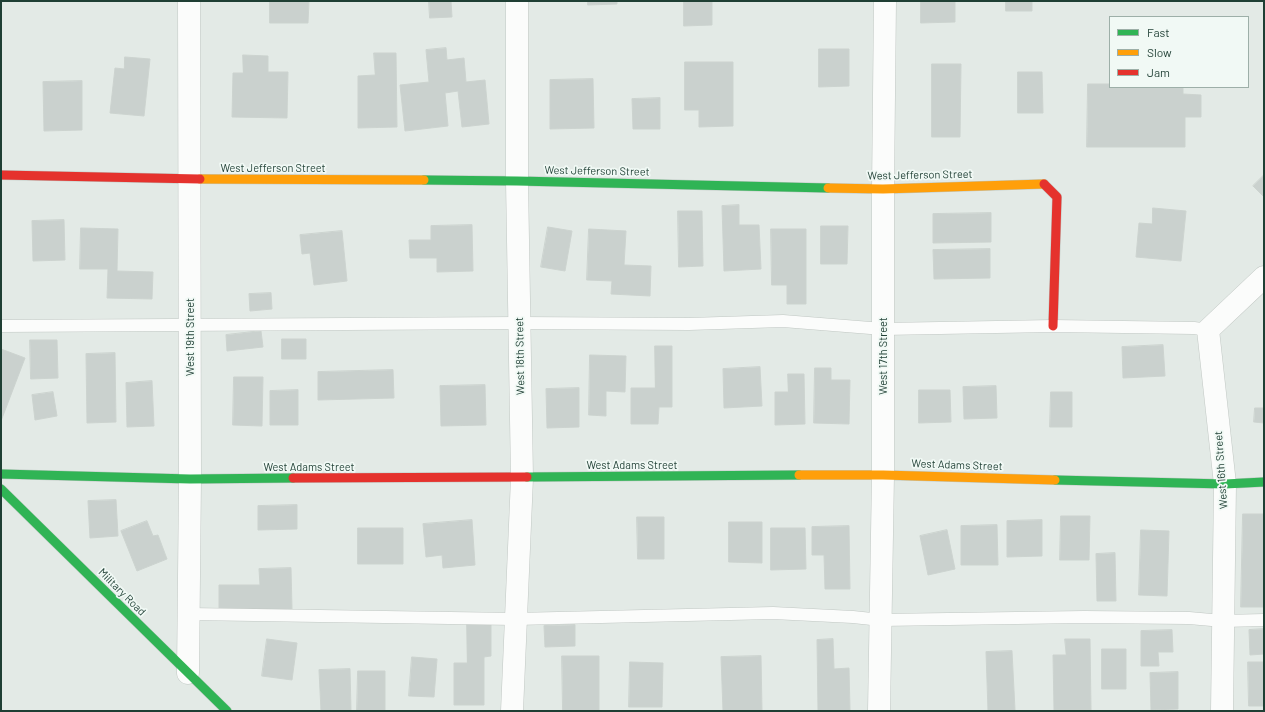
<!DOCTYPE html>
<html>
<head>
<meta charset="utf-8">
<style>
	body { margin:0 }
	#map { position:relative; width:1265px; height:712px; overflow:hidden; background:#e3eae6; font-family:Barlow,sans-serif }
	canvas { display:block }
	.frame { position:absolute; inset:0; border:2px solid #1f3f34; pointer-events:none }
	.legend { position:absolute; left:1109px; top:16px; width:140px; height:72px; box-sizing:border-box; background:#f1f9f5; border:1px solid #9dafa8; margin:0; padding:5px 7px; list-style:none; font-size:12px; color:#1f3f34 }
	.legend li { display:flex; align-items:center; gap:8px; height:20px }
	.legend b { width:20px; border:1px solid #9dafa8 }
</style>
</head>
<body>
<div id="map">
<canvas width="1265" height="712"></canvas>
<div class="frame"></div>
<ul class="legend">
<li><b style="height:5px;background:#30b455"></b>Fast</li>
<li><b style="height:5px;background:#ff9f0a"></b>Slow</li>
<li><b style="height:5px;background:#e5322d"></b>Jam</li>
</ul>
</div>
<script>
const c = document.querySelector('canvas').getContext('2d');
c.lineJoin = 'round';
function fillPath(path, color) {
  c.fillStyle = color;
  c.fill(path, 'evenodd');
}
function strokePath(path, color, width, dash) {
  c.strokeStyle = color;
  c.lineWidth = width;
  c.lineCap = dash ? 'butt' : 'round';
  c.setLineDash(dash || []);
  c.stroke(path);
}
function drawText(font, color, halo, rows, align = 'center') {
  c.font = font + ' Barlow,sans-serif';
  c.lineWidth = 3.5;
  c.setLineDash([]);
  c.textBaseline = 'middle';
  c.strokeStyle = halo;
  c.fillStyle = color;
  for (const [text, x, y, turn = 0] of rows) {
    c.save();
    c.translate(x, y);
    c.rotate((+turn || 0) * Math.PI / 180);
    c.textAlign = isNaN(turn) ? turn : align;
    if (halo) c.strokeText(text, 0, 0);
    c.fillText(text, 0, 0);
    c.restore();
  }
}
const building = new Path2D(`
	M270,1H309L308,23H270Z
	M429,1H451L452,17L430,18Z
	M588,1H617V4L588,5Z
	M684,1H712V25L684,26Z
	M921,1H955V22L921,23Z
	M1006,1H1032V11H1006Z
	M446,48L447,60L464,58L466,82L485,80L489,124L462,127L458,91L445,93L448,126L405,131L400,85L429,82L426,50Z
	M819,49H849V86L819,87Z
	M374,53H396L397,127L358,128V76L375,75Z
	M243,55L268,56V72H288L287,118L232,117L233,73H243Z
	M125,57L150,59L144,116L110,113L115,68L124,69Z
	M685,62H733V126L699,127V110H685Z
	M932,64H961L960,137H932Z
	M1018,72H1042L1043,113H1018Z
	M593,79L594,128L550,129V80Z
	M82,81V130L44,131L43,82Z
	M1088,84H1110V87H1183V94L1201,95V117H1185V147H1087Z
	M660,98V129H633L632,99Z
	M1264,175V197L1253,186Z
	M739,205V225H759L761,269L724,271L722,206Z
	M1153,208L1186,211L1181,261L1136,257L1139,223L1152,224Z
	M678,211H702L703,266L679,267Z
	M991,213V242L933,243V214Z
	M64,220L65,260L33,261L32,221Z
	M472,225L473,271L437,272V258H410L409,240H431V226Z
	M821,226H848L847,264H821Z
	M548,227L572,231L565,271L541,267Z
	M81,228L118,229L117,271L153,272L152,299L107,298L108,269H80Z
	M589,229L626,231L624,265L651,266L650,296L611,294L612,281L587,280Z
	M771,229H806V304H787V285H772Z
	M342,231L347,281L314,285L310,253L302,254L300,235Z
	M990,249V278L934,279L933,250Z
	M271,293L272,309L250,311L249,294Z
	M261,331L263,347L227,351L226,335Z
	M282,339H306V359H282Z
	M30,340H57L58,378L31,379Z
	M1163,345L1165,376L1123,378L1122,347Z
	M655,346H672V407H659L658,424H631V388H655Z
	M1,349L25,358L1,421Z
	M115,353L116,422L87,423L86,354Z
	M590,355L626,356L625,392L606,391V416L589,415Z
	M760,367L762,406L724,408L723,369Z
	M815,368H831V380H850L849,424L814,423Z
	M393,370L394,398L318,400V372Z
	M788,374H804L805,424L775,425V392H788Z
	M234,377H263L262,426L233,425Z
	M152,381L154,426L127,427L126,383Z
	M485,385L486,425L441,426L440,386Z
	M996,386L997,418L964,419L963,387Z
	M579,388V427L547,428L546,389Z
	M298,390V425H270V391Z
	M919,390H950L951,422L919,423Z
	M53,392L57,416L35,420L32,395Z
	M1051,392H1072V427H1050Z
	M1255,408H1264V423L1254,422Z
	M116,500L118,536L90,538L88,501Z
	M297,505V529L258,530V506Z
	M1243,514H1264V607H1241Z
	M1061,516H1090L1089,560H1060Z
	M637,517H664V559H638Z
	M472,520L475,565L443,568L442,555L426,557L423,524Z
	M1042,520V556L1007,557V521Z
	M147,521L153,536L158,535L167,559L137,571L121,531Z
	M729,522H762V563L729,562Z
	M997,525L998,565H961V526Z
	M849,526L850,589H825L824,555H812V527Z
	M358,528H403V564H358Z
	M771,528H805L806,569L771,570Z
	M947,530L955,569L928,575L920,536Z
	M1141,530L1169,531L1167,596L1139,595Z
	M1115,553L1116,601H1097L1096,554Z
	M291,568L292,609L219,610V585H260L259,569Z
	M467,624H491V656L484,657V705H454V663H467Z
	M575,625V646L545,647L544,626Z
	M1264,629V654L1250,655L1249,630Z
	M1172,630L1173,652H1158L1159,666H1141V631Z
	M267,639L297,643L292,680L262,676Z
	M833,639L834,669L849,668L850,710L818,711L817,640Z
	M1065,639H1090L1091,710H1054L1053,655H1066Z
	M1102,649H1126V689H1102Z
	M1012,651L1015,710L988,711L986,652Z
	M562,656H599V710L563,711Z
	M761,656L762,711H723L721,657Z
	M412,657L437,659L434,697L409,696Z
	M630,662L663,663L662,707H629Z
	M1248,662H1264V706H1249Z
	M350,669L351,711H321L319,670Z
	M358,671H385V711H357Z
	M1178,672V709L1151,710L1150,673Z`);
const lane = new Path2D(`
	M1,326L519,323L689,324L783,321L883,329L1053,326L1194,328L1208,330
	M189,614L515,619L773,613L853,617L881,620L1084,617L1189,618L1223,621L1264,620`);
const street = new Path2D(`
	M188,673L190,479L189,1
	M512,711L522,478L517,181V1
	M879,711L883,475V189L885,1
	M1222,711L1225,484L1208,330L1264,277`);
const fast = new Path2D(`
	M424,180L517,181L828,188
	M1,474L190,479L293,478
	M527,477L799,475
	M1055,480L1225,484L1264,482
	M1,489L227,711`);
const slow = new Path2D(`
	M200,179L424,180
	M828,188L883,189L1044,184
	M799,475H883L1055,480`);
const jam = new Path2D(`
	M1,175L200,179
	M1044,184L1057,197L1053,326
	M293,478L527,477`);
const streetNames = [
	["West Jefferson Street",273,168],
	["West Jefferson Street",597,171,1],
	["West Jefferson Street",920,175,-1],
	["West 19th Street",190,337,-90],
	["West 18th Street",520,356,-91],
	["West 17th Street",883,356,-90],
	["West Adams Street",632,465],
	["West Adams Street",957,465,2],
	["West Adams Street",309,467],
	["West 16th Street",1221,470,-94],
	["Military Road",122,592,45]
];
fillPath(building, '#cad1ce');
strokePath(building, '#ccd3cf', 1);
strokePath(lane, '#c0c7c3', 13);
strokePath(street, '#c0c7c3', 23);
strokePath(fast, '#bec8c3', 10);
strokePath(slow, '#bec8c3', 10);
strokePath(jam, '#bec8c3', 10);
strokePath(lane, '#fbfcfb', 12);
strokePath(street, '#fbfcfb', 22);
strokePath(fast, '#30b455', 9);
strokePath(slow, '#ff9f0a', 9);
strokePath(jam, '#e5322d', 9);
drawText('11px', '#1f3f34', '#f1f9f5', streetNames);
</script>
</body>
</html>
